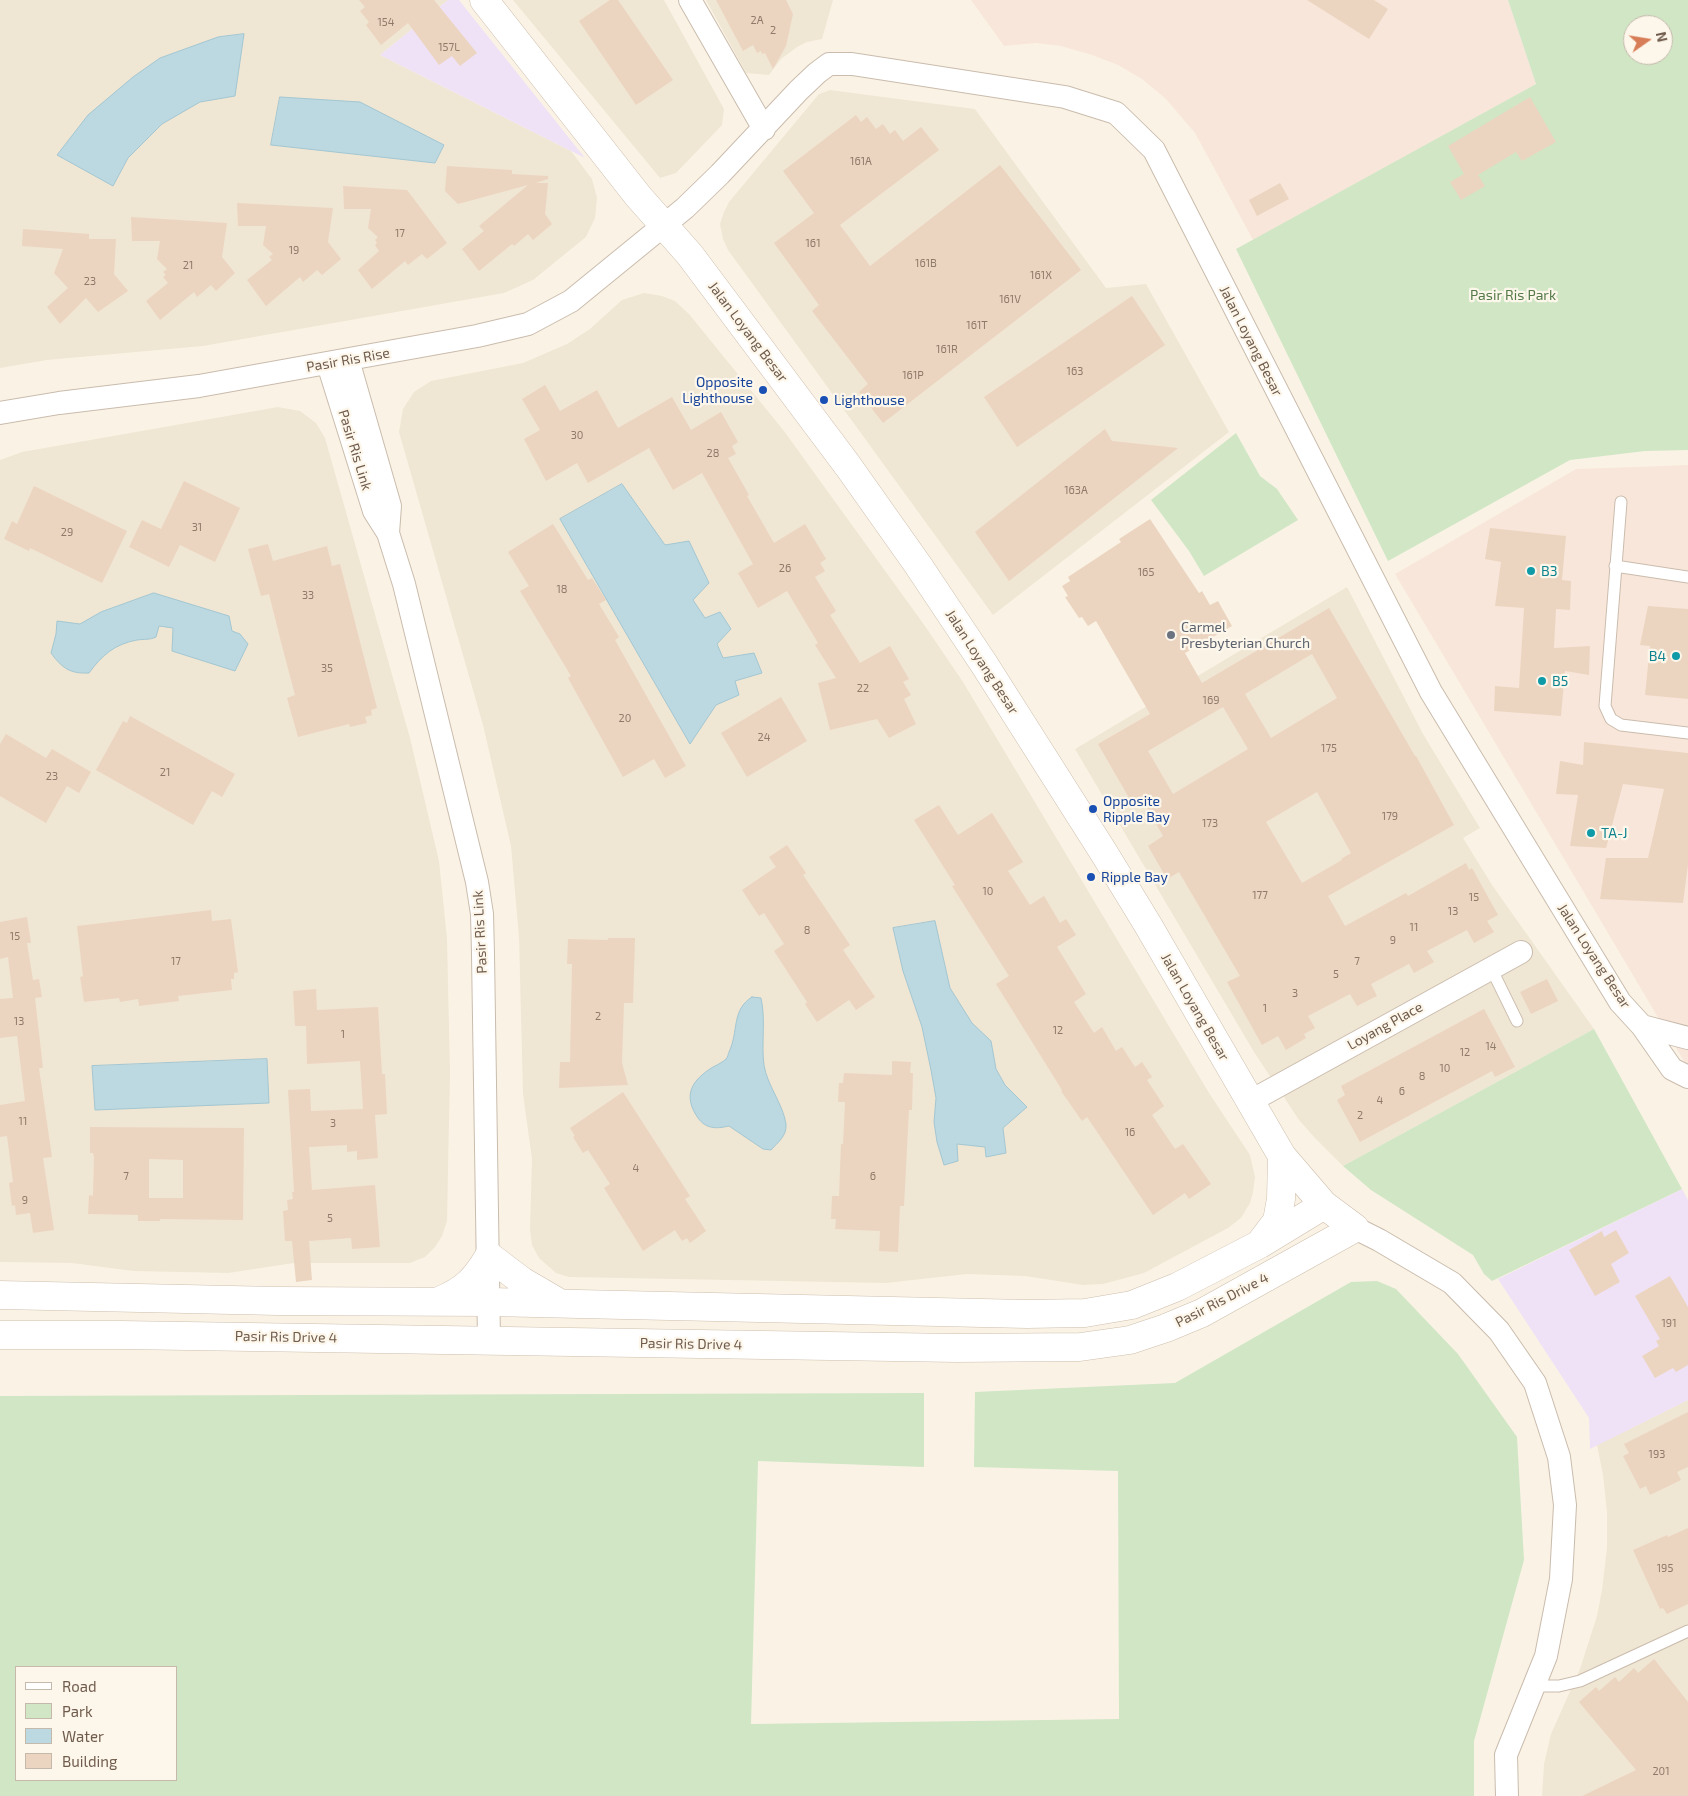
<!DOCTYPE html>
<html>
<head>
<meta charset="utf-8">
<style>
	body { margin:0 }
	#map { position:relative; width:1688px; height:1796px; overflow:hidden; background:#faf3e5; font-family:"Exo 2",sans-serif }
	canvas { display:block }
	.legend { position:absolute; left:15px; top:1666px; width:162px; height:115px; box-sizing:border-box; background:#fdf7eb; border:1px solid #c5b9ac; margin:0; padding:6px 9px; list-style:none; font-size:15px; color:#705c4d }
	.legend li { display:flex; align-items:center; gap:10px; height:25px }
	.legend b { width:25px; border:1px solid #c5b9ac }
	.north { position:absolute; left:1623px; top:15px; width:50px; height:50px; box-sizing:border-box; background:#fdf7eb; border:1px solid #c5b9ac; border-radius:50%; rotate:77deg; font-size:14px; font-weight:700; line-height:20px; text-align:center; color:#705c4d }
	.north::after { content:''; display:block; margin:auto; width:18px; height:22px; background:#d77d57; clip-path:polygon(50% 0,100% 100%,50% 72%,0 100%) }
</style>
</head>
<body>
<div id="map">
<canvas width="1688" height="1796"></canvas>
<ul class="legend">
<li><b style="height:6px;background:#fff"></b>Road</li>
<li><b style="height:14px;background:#d0e6c5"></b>Park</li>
<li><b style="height:14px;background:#bcd9e1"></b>Water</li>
<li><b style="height:14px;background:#ecd5c0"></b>Building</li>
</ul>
<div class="north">N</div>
</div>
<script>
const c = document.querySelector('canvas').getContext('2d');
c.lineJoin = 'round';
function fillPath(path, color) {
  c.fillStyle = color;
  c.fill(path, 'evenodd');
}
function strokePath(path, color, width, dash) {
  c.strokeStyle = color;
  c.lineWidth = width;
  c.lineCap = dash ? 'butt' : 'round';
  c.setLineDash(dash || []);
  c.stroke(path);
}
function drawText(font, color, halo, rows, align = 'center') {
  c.font = font + ' "Exo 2",sans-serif';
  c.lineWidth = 4.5;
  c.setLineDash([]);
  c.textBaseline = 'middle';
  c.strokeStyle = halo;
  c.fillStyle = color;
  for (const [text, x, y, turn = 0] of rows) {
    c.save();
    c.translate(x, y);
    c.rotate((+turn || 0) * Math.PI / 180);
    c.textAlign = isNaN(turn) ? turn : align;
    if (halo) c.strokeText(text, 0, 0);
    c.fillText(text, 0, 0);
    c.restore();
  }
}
const residential = new Path2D(`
	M0,0H448L380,55L571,151L592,179L597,198L595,218L586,237L533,280L504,293L203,346L47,360L0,368Z
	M513,0H664L724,109L722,125L676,173L660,178Z
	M706,0H833L822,39L807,42L797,47L781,59L769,75L746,73Z
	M830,90L975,109L1106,288L1146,284L1229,432L993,615L728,250L723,239L720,224L724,212L729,202L819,94Z
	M644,293L662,296L675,301L689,314L784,431L925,626L963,682L1209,1093L1250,1155L1255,1177L1253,1192L1250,1203L1241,1218L1228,1228L1144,1273L1103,1284L1083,1285L1025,1276L967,1274L886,1283L569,1277L556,1273L539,1258L532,1245L530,1229L532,1159L523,1094L519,937L511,846L483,725L399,432L403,409L414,392L431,381L523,363L567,344L590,329L622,300Z
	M278,407L300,411L316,423L325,438L410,738L439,861L447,938L450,1072L447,1221L442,1236L435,1247L425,1257L410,1263H294L228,1273L133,1271L72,1263L0,1262V460L22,452Z
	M1347,587L1423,734L1480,828L1463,838L1492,885L1594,1029L1343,1166L1315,1138L1299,1120L1254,1052L1075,749Z
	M1688,1400V1796H1542L1544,1764L1551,1734L1580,1669L1597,1616L1602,1590L1607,1548V1512L1603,1475L1597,1445Z`);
const commercial = new Path2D(`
	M971,0H1508L1536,84L1253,240L1195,133L1166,99L1142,79L1118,65L1092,55L1061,46L1036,43L1004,46Z
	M1688,465V1068L1395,574L1576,469Z`);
const education = new Path2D(`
	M448,0H459L585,158L380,55Z
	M1682,1189L1688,1200V1400L1590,1449L1589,1418L1498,1279Z`);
const green = new Path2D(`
	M1508,0H1688V450L1645,451L1570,460L1388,561L1236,249L1536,84ZM1633,25H1663V55H1633Z
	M1236,433L1260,476L1277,489L1298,520L1204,576L1189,551L1151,500Z
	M1594,1029L1682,1189L1492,1281L1484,1274L1473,1255L1371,1190L1343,1166Z
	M1377,1281L1396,1289L1458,1354L1517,1437L1524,1560L1474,1741V1796H0V1396L924,1393V1467L758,1461L751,1724L1119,1719L1118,1471L974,1467L975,1392L1175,1383L1351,1282ZM16,1667H176V1780H16Z`);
const water = new Path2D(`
	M244,34L235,96L200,102L162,124L128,158L113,186L57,155L88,115L133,77L160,58L218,37Z
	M280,97L360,102L444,145L435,163L271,145Z
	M622,484L665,545L689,541L709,583L693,600L705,618L720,612L731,629L717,644L723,658L754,653L762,673L735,681L739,695L716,705L690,744L560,519Z
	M154,593L229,616L232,631L240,634L248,644L235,671L172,651L173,628L159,626L156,637C150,640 144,639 137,640C115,644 102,655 89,673C70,674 62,668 51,653L56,634L57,621L80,624L101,612Z
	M935,921L950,988L972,1023L991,1041L996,1069L1005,1085L1027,1107L1003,1128L1006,1153L986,1157L985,1147L957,1144L958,1161L944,1165L937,1142L934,1122L936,1098L931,1070L922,1027L903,971L893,928Z
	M752,997L761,998C766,1020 761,1043 764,1065C767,1085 783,1104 786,1124C787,1136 778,1142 771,1150L763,1149L729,1126C716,1129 706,1129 698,1118C682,1095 692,1080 713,1067C717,1065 723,1062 726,1059C728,1057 728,1054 729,1052C739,1031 731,1010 752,997Z
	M267,1059L269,1103L95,1110L92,1066Z`);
const building = new Path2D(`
	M359,0H434L477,53L460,66L452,56L439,65L408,23L381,45L366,25L369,22L360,11L365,7Z
	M610,0H618L673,80L636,105L579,21Z
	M716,0H786L793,14L786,46L773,69L765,53L762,54L761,51L757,53L753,45L743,51Z
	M1307,0H1374L1388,9L1369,39Z
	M1530,97L1556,142L1522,161L1516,152L1478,175L1485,186L1461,200L1450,182L1464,174L1448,146Z
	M856,115L861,122L867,117L876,129L883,124L890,134L895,130L903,141L921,127L939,150L840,225L870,266L1000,165L1081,270L883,423L859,392L868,384L812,311L819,305L774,243L814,213L783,171Z
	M447,166L512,170V174L548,176V179L536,183H548L545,214L552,224L533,240L528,234L514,246L512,244L479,271L462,249L484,231L479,226L528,185L458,204L445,191Z
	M1280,183L1289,199L1257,216L1249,200Z
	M343,186L407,190L447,243L427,259L422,254L408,265L405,261L372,289L358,270L379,251L375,245L377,243L375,240L378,237L368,228L371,209H344Z
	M237,203L333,208L328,242L341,259L322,275L317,270L303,282L300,277L266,306L247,280L272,260L269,257L273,254L263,245L266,226H238Z
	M131,217L227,223L222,257L235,273L216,291L211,285L197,297L194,292L160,320L146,301L168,283L163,277L166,275L163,272L167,269L157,259L160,241H132Z
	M23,229L89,234V239H116L114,274L128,291L98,312L86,298L60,324L47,307L68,288L54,273L63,249L22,246Z
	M1132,296L1165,345L1017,447L984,397Z
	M545,385L560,411L597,390L618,428L672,397L691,430L721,412L738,442L732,446L736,454L728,458L749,495L747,496L774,543L805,524L826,559L820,563L825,571L815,577L836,611L830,615L860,663L890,646L909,679L903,682L911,695L904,699L916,724L889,738L877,719L830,730L818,683L836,678L815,645L818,643L787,591L758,608L738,573L753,564L702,473L673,490L649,448L588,483L577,463L546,481L524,439L540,430L522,399Z
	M1105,429L1112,441L1178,448L1009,581L975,532Z
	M184,481L240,508L215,562L180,545L169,567L129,547L142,520L161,529Z
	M34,486L127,531L102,583L30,548L29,551L4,539L12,521L17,524Z
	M1150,519L1199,593L1202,591L1210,605L1218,601L1232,626L1185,653L1202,683L1329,608L1415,756H1416L1454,825L1328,896L1345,926L1406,893L1408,896L1466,863L1469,870L1472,868L1498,915L1487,921L1494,932L1474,943L1467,930L1427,951L1434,962L1414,973L1409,964L1371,984L1377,996L1357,1006L1350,994L1308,1016L1315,1028L1304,1034L1306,1038L1286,1050L1278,1036L1262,1045L1227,982L1240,976L1179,872L1167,879L1148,846L1163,836L1141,797L1132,803L1098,744L1150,714L1096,621L1088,626L1082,617L1079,618L1065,597L1068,596L1062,586L1070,581L1068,577L1121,542L1119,539ZM1312,654L1337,698L1271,738L1245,694ZM1223,707L1248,749L1173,794L1148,751ZM1317,792L1351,853L1341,859L1342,860L1302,883L1266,822Z
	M553,524L588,580L592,578L606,600L599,604L619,637L615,640L686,766L665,778L654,759L623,777L568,678L571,676L520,591L529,586L508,552Z
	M1490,528L1566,536L1562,580L1571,581L1570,610L1556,609L1554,648L1590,646L1589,675L1565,671L1561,716L1494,711L1495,686L1519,688L1524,608L1495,606L1501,562L1485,559Z
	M268,544L273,561L327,546L332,566L340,564L377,708L371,710L372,715L365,717L367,723L350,727L349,724L298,737L287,698L295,695L282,646L269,594L261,596L248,549Z
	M1648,606L1688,609V699L1645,695L1650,646L1640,645Z
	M781,697L807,741L747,777L721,733Z
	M130,716L235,774L222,797L212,791L193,825L96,770L123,721L127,723Z
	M6,734L46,758L52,749L91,772L79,793L67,786L46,823L0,796V744Z
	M1584,742L1688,753V865L1683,903L1600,899L1606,858H1648L1664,789L1623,784L1606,848L1570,846L1578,795L1556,794L1560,761L1583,765Z
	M939,805L958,835L992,813L1023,862L1008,871L1030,905L1044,896L1060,923L1066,919L1076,935L1057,947L1086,994L1074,1002L1094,1033L1102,1027L1116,1051L1122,1047L1135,1067L1142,1062L1152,1077L1147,1080L1164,1106L1152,1115L1175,1149L1183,1144L1211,1184L1189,1199L1185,1193L1153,1215L1087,1117L1082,1121L1061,1091L1062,1090L996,984L1009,976L952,886L955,885L914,820Z
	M787,845L806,873L803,875L850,945L843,950L875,997L856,1010L849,1000L817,1022L805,1004L807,1002L774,951L784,944L764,913L759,916L742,890L776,867L769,857Z
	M211,910L212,921L231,919L238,972L234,973V979H231L232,990L178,996L179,1001L139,1006L138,999L120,1002L119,998L84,1002L80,977L83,976L77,926Z
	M27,917L31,943H27L33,980L39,979L42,997L35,998L43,1068H39L52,1157L43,1158L54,1230L33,1233L30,1213L16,1215L15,1205L12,1206L9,1183L13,1182L7,1136L0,1137V1105L25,1101L17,1036L0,1038V999L13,998L8,957L0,959V922Z
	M608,938H635L633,1003H624L622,1063L628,1085L559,1088L560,1062H570L572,964H567L568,939L608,940Z
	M1547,979L1558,1001L1531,1014L1520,992Z
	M316,989L317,1010L378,1007L382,1074H385L387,1114L375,1115L378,1158L357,1160V1151L347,1152V1145L309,1147L312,1190L375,1185L380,1247L352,1249L351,1238L309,1241L312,1280L296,1282L292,1241H285L283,1211L288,1210L287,1200L293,1199L292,1192H294L288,1090L310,1089L311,1111L363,1109L360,1061L307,1064L306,1026H295L293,991Z
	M1484,1009L1515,1067L1495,1077L1492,1071L1360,1142L1337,1100L1345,1095L1341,1086Z
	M892,1061L911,1062L910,1073H913L912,1110H909L904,1206H900L898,1252L879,1251L880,1231L835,1229L836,1219H831L832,1196H839L841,1144H843L845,1102H838L839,1083H843L844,1073L892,1075Z
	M623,1092L690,1196L685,1199L706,1231L690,1243L687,1238L682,1241L675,1230L643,1251L604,1188L610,1184L588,1150L583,1153L573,1137L575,1136L570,1128Z
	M90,1127L244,1128L243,1220L160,1219V1221H138V1215L88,1214L89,1195L93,1196L94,1157L93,1153H90ZM149,1159L183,1160V1198H149Z
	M1616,1230L1629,1253L1611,1264L1620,1282L1595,1296L1569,1250L1602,1231L1604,1237Z
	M1670,1276L1688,1307V1365L1676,1372L1673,1368L1655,1378L1642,1356L1659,1346L1656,1341L1660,1339L1635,1296Z
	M1688,1412V1467L1677,1472L1681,1480L1650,1495L1646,1486L1640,1489L1623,1456L1629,1453L1624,1444Z
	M1688,1528V1604L1667,1614L1663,1608L1660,1609L1633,1550L1667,1535L1668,1537Z
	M1654,1659L1688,1702V1796H1582L1636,1770L1579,1702L1596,1687L1599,1691L1615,1677L1619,1682L1634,1668L1638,1673Z`);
const lane = new Path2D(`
	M1621,502L1605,706L1611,719L1621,725L1688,733
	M1615,566L1688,577
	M1491,968L1517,1021
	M1533,1686H1559L1580,1681L1688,1631`);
const street = new Path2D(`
	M690,0L764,129
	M348,360L390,506L388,533
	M328,364L374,511L388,533L404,584L477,882L482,914L483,954L489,1341
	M0,413L59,403L199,386L477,336L528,324L571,301L685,208L720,174L799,90L817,73L829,64H852L1065,97L1116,113L1154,150L1431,692L1620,1002L1642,1026L1672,1069L1688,1077
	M1642,1026L1688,1038
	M1249,1102L1521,952
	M1355,1228L1379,1240L1452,1283L1499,1331L1535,1383L1559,1457L1565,1505L1561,1579L1546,1656L1506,1755L1507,1796`);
const secondary = new Path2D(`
	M1261,1242L1277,1221L1281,1199L1282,1156
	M0,1295L278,1301L489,1302L1027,1314L1085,1313L1132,1305L1177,1287L1260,1244L1324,1205
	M439,1301C465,1290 475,1280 489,1256L522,1281L558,1302
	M0,1335H122L957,1348L1080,1347L1130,1340L1166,1328L1202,1313L1355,1228L1324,1205L1282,1156L1148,925L1104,853L984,664L918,565L848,466L690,255L638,196L484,0`);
const markers = [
	[763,390,5,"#1a4fb4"],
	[824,400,5,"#1a4fb4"],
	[1531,571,5,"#0f9aa8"],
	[1171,635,5,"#6b7280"],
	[1676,656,5,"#0f9aa8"],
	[1542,681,5,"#0f9aa8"],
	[1093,809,5,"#1a4fb4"],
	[1591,833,5,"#0f9aa8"],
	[1091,877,5,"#1a4fb4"]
];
const numberNames = [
	["2A",757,20],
	["154",386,22],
	["2",773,30],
	["157L",449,47],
	["161A",861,161],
	["17",400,233],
	["161",813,243],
	["19",294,250],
	["161B",926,263],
	["21",188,265],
	["161X",1041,275],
	["23",90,281],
	["161V",1010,299],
	["161T",977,325],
	["161R",947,349],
	["163",1075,371],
	["161P",913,375],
	["30",577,435],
	["28",713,453],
	["163A",1076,490],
	["31",197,527],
	["29",67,532],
	["26",785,568],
	["165",1146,572],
	["18",562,589],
	["33",308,595],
	["35",327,668],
	["22",863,688],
	["169",1211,700],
	["20",625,718],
	["24",764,737],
	["175",1329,748],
	["21",165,772],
	["23",52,776],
	["179",1390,816],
	["173",1210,823],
	["10",988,891],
	["177",1260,895],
	["15",1474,897],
	["13",1453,911],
	["11",1414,927],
	["8",807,930],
	["15",15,936],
	["9",1393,940],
	["17",176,961],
	["7",1357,961],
	["5",1336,974],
	["3",1295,993],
	["1",1265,1008],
	["2",598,1016],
	["13",19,1021],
	["12",1058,1030],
	["1",343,1034],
	["14",1491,1046],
	["12",1465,1052],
	["10",1445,1068],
	["8",1422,1076],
	["6",1402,1091],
	["4",1380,1100],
	["2",1360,1115],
	["11",23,1121],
	["3",333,1123],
	["16",1130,1132],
	["4",636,1168],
	["7",126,1176],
	["6",873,1176],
	["9",25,1200],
	["5",330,1218],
	["191",1669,1323],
	["193",1657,1454],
	["195",1665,1568],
	["201",1661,1771]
];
const parkNames = [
	["Pasir Ris Park",1513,295]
];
const streetNames = [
	["Jalan Loyang Besar",748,332,53],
	["Jalan Loyang Besar",1251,341,63],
	["Pasir Ris Rise",348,360,-10],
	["Pasir Ris Link",355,450,73],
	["Jalan Loyang Besar",982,662,57],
	["Pasir Ris Link",480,932,-93],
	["Jalan Loyang Besar",1594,956,57],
	["Jalan Loyang Besar",1195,1007,60],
	["Loyang Place",1385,1026,-29],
	["Pasir Ris Drive 4",1222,1300,-27],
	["Pasir Ris Drive 4",286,1337,1],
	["Pasir Ris Drive 4",691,1344,1]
];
const transitNames = [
	["Opposite",753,382,"right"],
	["Lighthouse",753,398,"right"],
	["Lighthouse",834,400],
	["Opposite",1103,801],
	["Ripple Bay",1103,817],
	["Ripple Bay",1101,877]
];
const cultureNames = [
	["B3",1541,571],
	["B4",1666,656,"right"],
	["B5",1552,681],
	["TA-J",1601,833]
];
const worshipNames = [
	["Carmel",1181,627],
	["Presbyterian Church",1181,643]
];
fillPath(residential, '#f0e6d4');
fillPath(commercial, '#f9e6da');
fillPath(education, '#f0e2f6');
fillPath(green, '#d0e6c5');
fillPath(water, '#bcd9e1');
strokePath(water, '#a3c7d2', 1);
fillPath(building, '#ecd5c0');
strokePath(lane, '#cabcad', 13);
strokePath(street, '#cabcad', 24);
strokePath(secondary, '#cebead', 29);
strokePath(lane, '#fff', 11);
strokePath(street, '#fff', 22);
strokePath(secondary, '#fff', 28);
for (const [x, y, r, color] of markers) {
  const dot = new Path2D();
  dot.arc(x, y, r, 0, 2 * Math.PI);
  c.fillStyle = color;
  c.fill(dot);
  strokePath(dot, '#fdf7eb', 2);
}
drawText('11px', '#8f7a6a', null, numberNames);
drawText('14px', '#547a49', '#fdf7eb', parkNames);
drawText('14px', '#705c4d', '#fdf7eb', streetNames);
drawText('14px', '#164399', '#fdf7eb', transitNames, 'left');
drawText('14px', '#0d838f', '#fdf7eb', cultureNames, 'left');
drawText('14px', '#5b616d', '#fdf7eb', worshipNames, 'left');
</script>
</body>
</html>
